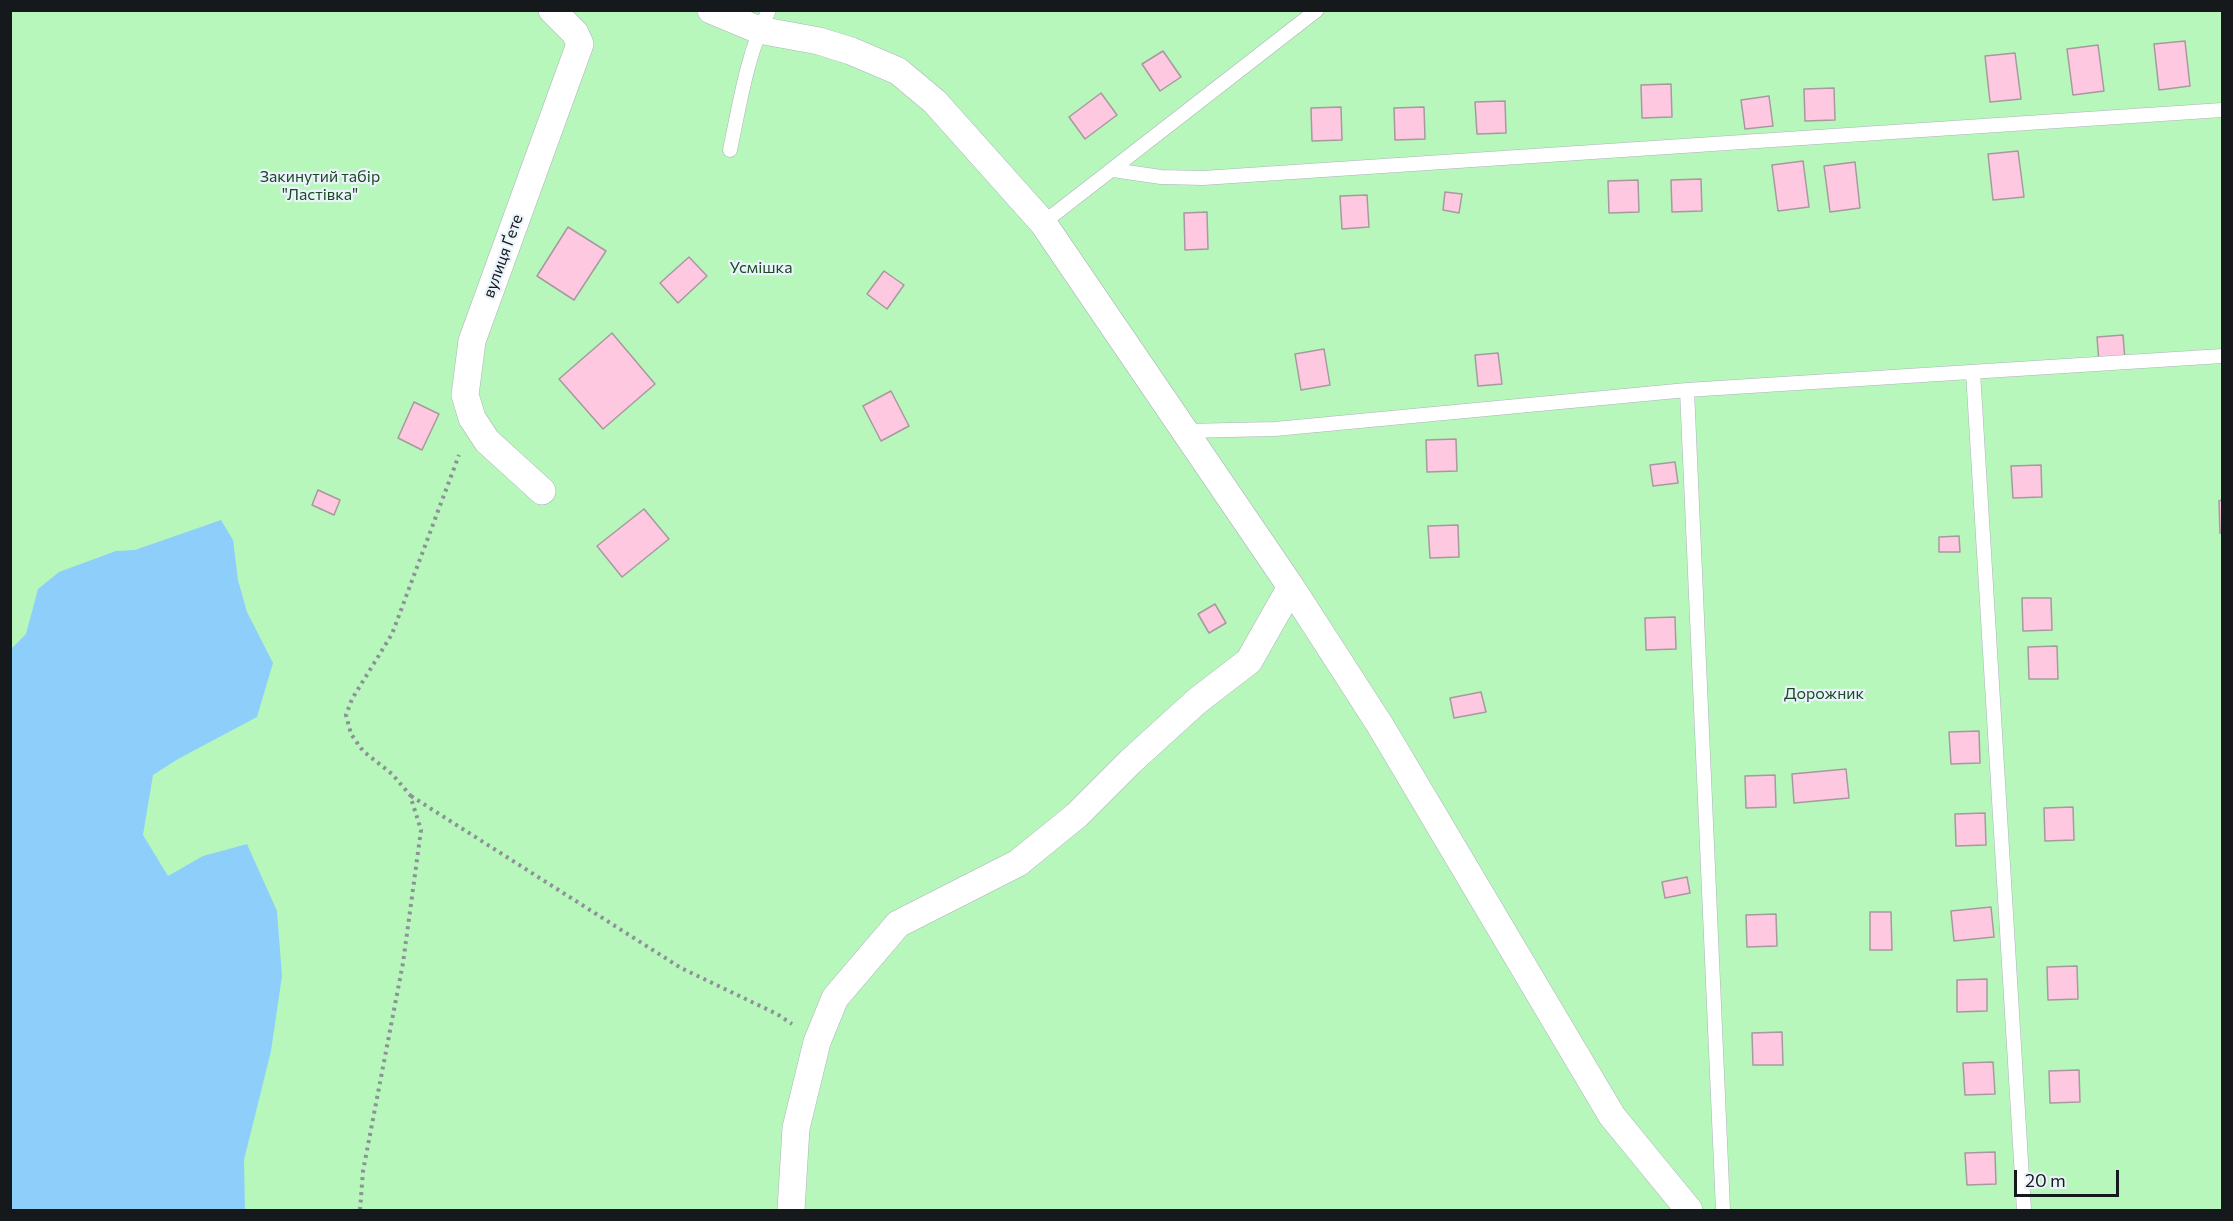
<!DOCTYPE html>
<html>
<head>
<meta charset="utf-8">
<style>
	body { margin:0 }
	#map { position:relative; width:2233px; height:1221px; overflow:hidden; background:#eaf3fb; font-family:Commissioner,sans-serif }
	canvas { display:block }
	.frame { position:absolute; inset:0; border:12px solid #16191c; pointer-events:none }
	.scale { position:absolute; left:2014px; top:1170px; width:105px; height:27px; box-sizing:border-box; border:3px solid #16191c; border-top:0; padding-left:8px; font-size:18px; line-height:21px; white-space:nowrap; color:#16191c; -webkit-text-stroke:4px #eaf3fb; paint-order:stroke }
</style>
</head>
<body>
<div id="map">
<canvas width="2233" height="1221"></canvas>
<div class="frame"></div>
<div class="scale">20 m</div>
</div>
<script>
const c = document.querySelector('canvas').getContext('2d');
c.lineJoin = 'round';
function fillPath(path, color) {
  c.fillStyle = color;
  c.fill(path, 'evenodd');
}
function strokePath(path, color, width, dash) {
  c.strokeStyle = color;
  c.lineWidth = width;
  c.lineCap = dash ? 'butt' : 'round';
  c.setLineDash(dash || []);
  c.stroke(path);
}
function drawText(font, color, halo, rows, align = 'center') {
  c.font = font + ' Commissioner,sans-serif';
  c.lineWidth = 4.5;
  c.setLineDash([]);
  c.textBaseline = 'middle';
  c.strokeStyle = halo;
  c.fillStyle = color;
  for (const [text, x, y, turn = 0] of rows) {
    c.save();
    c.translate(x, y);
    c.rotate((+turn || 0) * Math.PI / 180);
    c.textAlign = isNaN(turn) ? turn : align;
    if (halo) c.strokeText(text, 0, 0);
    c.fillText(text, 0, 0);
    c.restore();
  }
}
const green = new Path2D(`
	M11,11H2222V1210H41L11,1137Z`);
const water = new Path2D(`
	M221,520L233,540L238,580L247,612L273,663L257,717L178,759L153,775L143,835L168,876L203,856L247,844L277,911L282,976L271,1051L244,1160L245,1210H11V649L26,634L38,589L59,572L116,551L135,550Z`);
const building = new Path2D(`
	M2185,41L2190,86L2159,90L2154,44Z
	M2098,45L2104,91L2073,95L2067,49Z
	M1163,51L1181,77L1160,91L1142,64Z
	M2015,53L2021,99L1990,102L1985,56Z
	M1671,84L1672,117L1642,118L1641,85Z
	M1834,88L1835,120L1805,121L1804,89Z
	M1101,93L1117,115L1085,139L1069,117Z
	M1769,96L1773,126L1745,129L1741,100Z
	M1505,101L1506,133L1477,134L1475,102Z
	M1341,107L1342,140L1312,141L1311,108Z
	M1424,107L1425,139L1395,140L1394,108Z
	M2018,151L2024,197L1993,200L1988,154Z
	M1803,161L1809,207L1778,211L1772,165Z
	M1855,162L1860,208L1830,212L1824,166Z
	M1701,179L1702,211L1672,212L1671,180Z
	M1638,180L1639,212L1609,213L1608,181Z
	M1445,192L1462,194L1459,213L1443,210Z
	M1367,195L1369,227L1342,229L1340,196Z
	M1207,212L1208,249L1185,250L1184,213Z
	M568,227L606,251L574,300L537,276Z
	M689,257L707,276L678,303L660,283Z
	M884,271L904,285L887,309L867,294Z
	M612,333L655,384L603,429L559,379Z
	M2123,335L2125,360L2099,363L2097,337Z
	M1324,349L1330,385L1301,390L1295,354Z
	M1498,353L1502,384L1478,386L1475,355Z
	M891,391L909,426L881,441L863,406Z
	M414,402L439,414L422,450L398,438Z
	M1456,439L1457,471L1427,472L1426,440Z
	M1675,462L1678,483L1653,486L1650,465Z
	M2041,465L2042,497L2013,498L2011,466Z
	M318,490L340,500L334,515L312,505Z
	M2222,500V533H2220L2219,501Z
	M644,509L669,539L622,577L597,546Z
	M1458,525L1459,557L1430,558L1428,526Z
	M1959,536L1960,552H1939V537Z
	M2022,598H2051L2052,630L2023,631Z
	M1215,604L1226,623L1209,633L1198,614Z
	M1675,617L1676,649L1646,650L1645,618Z
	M2057,646L2058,679H2029L2028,647Z
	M1481,692L1486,712L1454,718L1450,698Z
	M1979,731L1980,763L1951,764L1949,732Z
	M1846,769L1849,798L1794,803L1792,774Z
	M1775,775L1776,807L1746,808L1745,776Z
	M2073,807L2074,840L2045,841L2044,808Z
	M1985,813L1986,845L1956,846L1955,814Z
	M1687,877L1690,893L1665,898L1662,882Z
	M1991,907L1994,937L1954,941L1951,911Z
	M1870,912H1891L1892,950H1870Z
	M1776,914L1777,946L1747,947L1746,915Z
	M2077,966L2078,999L2048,1000L2047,967Z
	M1987,979V1011L1957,1012V980Z
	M1782,1032L1783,1065H1753L1752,1033Z
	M1993,1062L1995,1094L1965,1095L1963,1063Z
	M2079,1070L2080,1102L2050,1103L2049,1071Z
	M1995,1152L1996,1184L1967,1185L1965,1153Z`);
const path = new Path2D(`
	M411,796L681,968L777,1014L792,1024
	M360,1210L363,1171L403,963L421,830L410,795L392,774L363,751L351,734L346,715L352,699L392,634L459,455`);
const lane = new Path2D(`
	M730,150C740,103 747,54 769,10
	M1113,170L1161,177L1203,178L2222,110
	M1043,223L1317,10
	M1973,372L2024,1210
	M1687,390L1723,1210
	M1185,431L1275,429L1687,390L2222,356`);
const street = new Path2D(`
	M711,10L759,30L819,41L851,51L898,71L935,102L1043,223L1291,587L1380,725L1612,1116L1689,1210
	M542,491L487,441L472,418L465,395L472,341L580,44L575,33L552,10
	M791,1210L796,1128L817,1042L835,998L898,924L1018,863L1077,815L1131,761L1197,701L1249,661L1291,587`);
const parkNames = [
	["Закинутий табір",320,177],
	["\"Ластівка\"",320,195],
	["Усмішка",761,268],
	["Дорожник",1824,694]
];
const streetNames = [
	["вулиця Ґете",503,256,-70]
];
fillPath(green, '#b8f7bb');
fillPath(water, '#8dcffa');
fillPath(building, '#fdc8e0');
strokePath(building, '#a69a9f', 1.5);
strokePath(lane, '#abb3bb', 15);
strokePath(street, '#abb3bb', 28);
strokePath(path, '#8c9298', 4, [3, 4.5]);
strokePath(lane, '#fff', 14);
strokePath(street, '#fff', 27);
drawText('16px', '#1a4a20', '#eaf3fb', parkNames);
drawText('16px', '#16191c', '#eaf3fb', streetNames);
</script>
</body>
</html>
